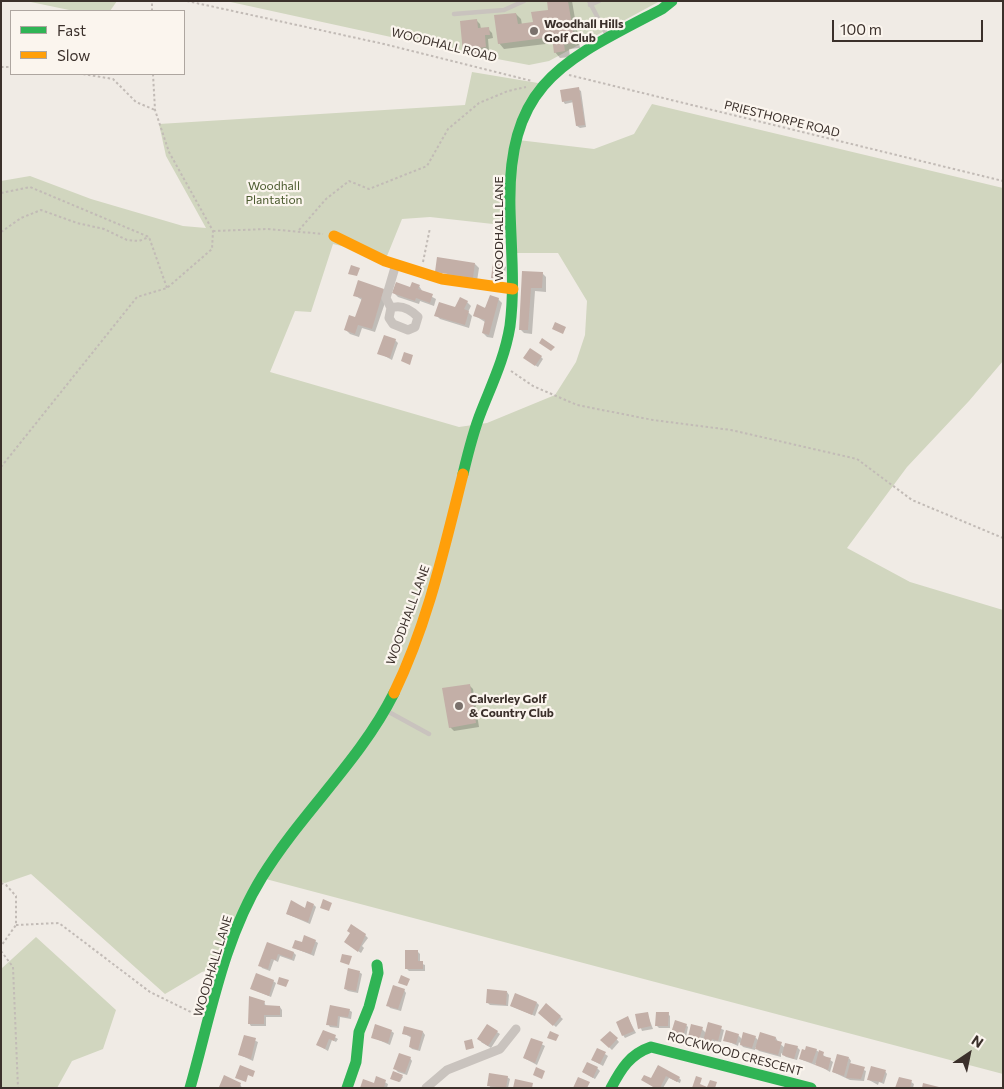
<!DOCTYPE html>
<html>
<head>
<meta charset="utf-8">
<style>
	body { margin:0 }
	#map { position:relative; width:1004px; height:1089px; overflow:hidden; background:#f0ebe5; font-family:Commissioner,sans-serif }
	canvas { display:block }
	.frame { position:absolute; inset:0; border:2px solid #3b302b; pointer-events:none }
	.legend { position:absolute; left:10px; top:10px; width:175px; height:65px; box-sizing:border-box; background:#fbf5ee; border:1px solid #aea6a0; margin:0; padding:6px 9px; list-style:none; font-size:15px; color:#3b302b }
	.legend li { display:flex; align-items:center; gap:10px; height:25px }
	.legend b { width:25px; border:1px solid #aea6a0 }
	.north { position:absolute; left:944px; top:1029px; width:50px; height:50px; -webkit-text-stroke:4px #fbf5ee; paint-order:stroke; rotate:34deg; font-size:14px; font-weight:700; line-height:20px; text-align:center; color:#3b302b }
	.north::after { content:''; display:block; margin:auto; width:18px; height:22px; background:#3b302b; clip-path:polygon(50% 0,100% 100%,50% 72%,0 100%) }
	.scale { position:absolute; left:832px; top:20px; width:151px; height:22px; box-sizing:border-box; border:2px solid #3b302b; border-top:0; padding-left:6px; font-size:15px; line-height:18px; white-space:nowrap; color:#3b302b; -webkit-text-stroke:4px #fbf5ee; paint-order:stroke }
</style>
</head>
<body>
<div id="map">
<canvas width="1004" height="1089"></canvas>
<div class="frame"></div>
<ul class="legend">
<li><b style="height:6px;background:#30b455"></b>Fast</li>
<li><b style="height:6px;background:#ff9f0a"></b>Slow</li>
</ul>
<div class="north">N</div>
<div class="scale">100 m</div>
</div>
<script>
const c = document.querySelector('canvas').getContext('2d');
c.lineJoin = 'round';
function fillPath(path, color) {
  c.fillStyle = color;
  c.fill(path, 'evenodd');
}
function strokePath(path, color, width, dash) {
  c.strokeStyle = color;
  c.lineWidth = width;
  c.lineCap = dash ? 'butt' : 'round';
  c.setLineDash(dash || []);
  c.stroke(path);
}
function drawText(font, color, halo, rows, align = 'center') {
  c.font = font + ' Commissioner,sans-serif';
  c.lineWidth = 4.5;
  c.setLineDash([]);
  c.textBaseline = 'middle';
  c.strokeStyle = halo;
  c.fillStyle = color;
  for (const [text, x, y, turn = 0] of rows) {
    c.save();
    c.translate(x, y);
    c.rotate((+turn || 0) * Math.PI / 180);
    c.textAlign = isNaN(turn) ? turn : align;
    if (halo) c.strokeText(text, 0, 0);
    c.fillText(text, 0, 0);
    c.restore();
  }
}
const green = new Path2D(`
	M26,1H117L110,11H74Z
	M226,1H660L549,61L529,65L455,51Z
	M472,72L544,84L518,140L594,149L634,134L652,104L1003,188V361L969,401L907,467L847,548L910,582L1003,610V1074L262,878L226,965L202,972L165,994L31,874L5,883L1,882V181L30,176L91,199L183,226L206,228L166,156L159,124L465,105ZM430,217L511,226L512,253H558L587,301L585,335L576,362L555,395L487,423L459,427L270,372L295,311L311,312L333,244L367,252L385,261L402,219Z
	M36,937L116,1010L103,1049L72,1061L57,1088H1V969Z`);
const shadow = new Path2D(`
	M548,1H572L580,48L569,49L570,57L560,58L555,52L554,43L504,49L499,43L516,14L521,19L522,25L534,23L550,11Z
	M476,20L480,24L481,29H488L492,33L493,38L488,39L489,51H483V58L468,56L464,52Z
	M578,89L581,91L586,127L580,128L577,126L574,102L565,104L563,101Z
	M475,264L479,268L477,281L441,276Z
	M503,265L506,267L504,278H493Z
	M523,273H542L546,277V292L535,291L532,334L524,333L520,329Z
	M419,286L423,292L436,299L434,306L420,301L419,304L398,297L394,293Z
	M384,290L388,294L375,332L362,328L359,337L350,334L346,330L356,319L362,300L354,295Z
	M498,299L502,303L493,338L487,337L483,333L485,322L474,315Z
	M467,302L471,306L468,312L472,316L469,328L440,319L436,315Z
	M395,340L398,343L392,360L379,353Z
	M541,357L543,359L538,367L527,360Z
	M469,685L473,689L479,727L454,731L450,727Z
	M314,905L316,907L310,924L287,914L306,910Z
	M365,935L368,938L362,946L364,948L361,953L348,944Z
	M315,941L318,943L314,956L294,948Z
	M267,944L294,953L296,955L294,961L280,956L278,962L274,960L270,971L262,968L260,965Z
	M418,952L420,954V963L425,965V971H409L407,969Z
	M359,972L362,974L358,993L348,991L345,989Z
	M273,981L276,983L271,997L252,989Z
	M404,990L406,993L401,1011L390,1008L388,1005Z
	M507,992L509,995L508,1006L490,1005L487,1002Z
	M264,1002L266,1006L280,1007L282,1010V1017H266V1026H251L249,1023Z
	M537,1003L539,1005L535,1016L511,1006Z
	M546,1005L563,1019L556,1027L540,1013Z
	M331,1007L349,1010L352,1012L351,1019L340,1017L339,1028L330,1027L328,1024Z
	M647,1013L653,1029L642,1031L636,1015Z
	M668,1014L670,1016V1028H659L657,1026Z
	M628,1018L636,1033L625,1038L623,1035Z
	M709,1024L724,1030L721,1042L715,1041L713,1045L702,1039V1042L689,1036L702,1029L706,1033Z
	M686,1025L688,1027L686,1037L673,1032Z
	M488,1026L500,1034L491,1048L481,1042Z
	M324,1031L338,1039L336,1042L332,1040L328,1051L318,1045Z
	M391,1031L394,1033L390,1045L372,1037Z
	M423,1032L425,1035L420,1051L412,1049L410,1047L412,1038L403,1033Z
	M610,1032L619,1042L612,1050L602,1040Z
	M761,1034L776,1038L778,1042L785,1048L797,1047L800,1050L797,1060L786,1057L781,1053V1057L759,1051L755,1047V1050L743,1047L739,1042L738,1046L725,1040L738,1035L742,1039L755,1037L759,1041Z
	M245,1036L258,1042L253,1061L240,1055Z
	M532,1039L545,1046L537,1065L524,1058Z
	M816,1050L833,1062L830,1072L815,1063V1065L800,1059Z
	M605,1054L608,1056L603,1066L592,1060Z
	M410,1058L412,1061L407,1075L398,1072L403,1077L400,1082L393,1079L401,1075L395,1069Z
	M849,1058L851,1061L850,1064L866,1071L864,1081L850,1080L833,1072Z
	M658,1067L679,1078L681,1080L680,1083L669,1078L663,1088H655L643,1080H651Z
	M597,1068L600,1071L595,1079L583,1072Z
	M885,1071L887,1074L884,1084L879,1082L878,1085L869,1080Z
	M507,1077L510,1079L508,1088H491L489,1085Z
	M377,1078L388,1084L387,1088H361L375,1084Z
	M911,1082L914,1084L913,1088H897Z
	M240,1084L242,1088L221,1087Z`);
const building = new Path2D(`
	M547,1H568L575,43L564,44L565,51L554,53L552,37L498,44L494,15L516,13L518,24L533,22L531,12L548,10Z
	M477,19L478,28L489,27L490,35H485L486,47L479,48L480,54L463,53L460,21Z
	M579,87L585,125L576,126L572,100L562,102L560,90Z
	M437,257L475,263L473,278L435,272Z
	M493,263L504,264L502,279L491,278Z
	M351,265L360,268L357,276L348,274Z
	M522,271L543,272L542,288H531L528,330H519Z
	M358,280L384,289L372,329L358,325L355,334L344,330L349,315L355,317L362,298L353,296Z
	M396,282L410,287L412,282L420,285L418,289L433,294L430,303L416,298L415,301L392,293Z
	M490,295L499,298L489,335L482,333L485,320L473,316L477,304L485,308Z
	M460,297L468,301L464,309L469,311L465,325L434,316L439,302L455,307Z
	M555,322L566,327L563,334L552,329Z
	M384,335L396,339L390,358L377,354Z
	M542,338L555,347L551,351L539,343Z
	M530,348L542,356L535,366L523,358Z
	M404,352L413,355L410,365L401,361Z
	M470,684L476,723L449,728L442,688Z
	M323,899L332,903L329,911L320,908Z
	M291,900L305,908L307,901L314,904L308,922L286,914Z
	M351,924L366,934L358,952L344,942L350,933L347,931Z
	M304,935L316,940L311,954L292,948L295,940L302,942Z
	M267,942L294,952L292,959L278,954L276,960L271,959L268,969L258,966Z
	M405,950H418V961H423V969H405Z
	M342,954L352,956L349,965L340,962Z
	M348,968L360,971L356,991L344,989Z
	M256,973L274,980L269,996L250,989Z
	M401,975L410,979L407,986L398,983Z
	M279,977L289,980L286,987L277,984Z
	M393,985L405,989L398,1009L386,1006Z
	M487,989L507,991L506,1005L486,1003Z
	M515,993L537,1002L532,1015L510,1006Z
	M249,996L265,1001L264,1005L280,1006V1015H264V1024H248Z
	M546,1003L561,1016L553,1026L538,1013Z
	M330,1005L350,1009L348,1017L338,1016L337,1026L326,1025Z
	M648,1012L651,1026L638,1029L635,1014Z
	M656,1012H669L668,1026H655Z
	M628,1016L634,1031L622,1036L616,1022Z
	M675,1020L687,1024L683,1036L671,1033Z
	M708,1022L722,1026L718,1041L712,1039L711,1043L703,1041Z
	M375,1024L392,1030L388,1043L371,1038Z
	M487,1024L498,1031L488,1046L477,1039Z
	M691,1024L703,1027L699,1040L688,1037Z
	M404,1026L423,1031L418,1050L409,1047L411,1036L402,1034Z
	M323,1030L336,1035L334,1041L329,1039L325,1049L316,1045Z
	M726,1030L739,1034L736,1044L723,1041Z
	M550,1031L559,1035L556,1041L547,1038Z
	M610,1031L618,1038L609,1048L600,1040Z
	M743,1032L756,1036L752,1048L740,1045Z
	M760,1032L776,1037L775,1040L782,1042L778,1055L755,1049Z
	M244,1035L256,1038L251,1059L238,1055Z
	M531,1038L543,1042L535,1063L523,1058Z
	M472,1039L474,1048L466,1050L464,1041Z
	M785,1043L798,1046L794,1059L782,1055Z
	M806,1046L817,1049L812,1063L799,1059L802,1049L805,1050Z
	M597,1048L606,1052L600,1064L591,1060Z
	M819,1050L824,1052L823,1056L831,1058L828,1070L815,1065Z
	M399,1053L411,1057L405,1073L393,1069Z
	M837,1054L849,1057L844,1076L832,1072Z
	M587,1062L598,1067L593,1078L582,1072Z
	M850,1063L865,1067L861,1079L846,1078Z
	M240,1065L255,1071L253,1077L248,1075L246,1082L235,1078Z
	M658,1065L680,1077L677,1082L666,1076L660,1088H655L641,1080L644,1075L651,1078Z
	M871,1066L886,1070L882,1082L867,1080Z
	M536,1067L545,1071L542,1079L533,1075Z
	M393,1071L403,1075L399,1082L390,1079Z
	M489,1073L508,1076L506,1088L487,1086Z
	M224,1075L241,1083L239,1088L219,1087Z
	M376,1076L386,1080L384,1088H360L363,1079L374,1083Z
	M696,1076L702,1078L700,1084L707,1087L710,1080L717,1082L715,1088H692Z
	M578,1077L590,1082L587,1088H573Z
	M899,1077L912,1080L910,1088H895Z
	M515,1079L533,1083L532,1088H513Z
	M923,1083L939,1087V1088H922Z`);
const path = new Path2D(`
	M187,1L384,44L532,81
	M152,11V1
	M1,67H11
	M83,74L113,79L136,102L155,110
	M569,75L1003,181
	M1,193L30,187L149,237L167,288
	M299,230L326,199L349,181L369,189L427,166L448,129L479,103L508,91L526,87
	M213,231L268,229L323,234
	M1,232L21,218L41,210L77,223L104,229L127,240L139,241L149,237
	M423,262L430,228
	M511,371L533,386L577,405L653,420L731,430L857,459L912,500L1003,538
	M1,467L137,297L167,288L212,249L213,231L169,152L155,110L153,74
	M1,883L6,885L16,896V925L1,946
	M16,925L59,923L150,992L197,1015
	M1,951L13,967L18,1088`);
const lane = new Path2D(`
	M589,1L608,37
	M590,5L599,1
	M454,14L504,10L524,1
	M387,711L429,734`);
const street = new Path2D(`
	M391,308C402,304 411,310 418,317L415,327L408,330L393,324L389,318L391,308L386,298L396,264
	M426,1088L447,1070L500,1049L516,1029`);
const fast = new Path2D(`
	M463,474C468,453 473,432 481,412C492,384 505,357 510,326C515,287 511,248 510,209C507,82 563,61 662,9L672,1
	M190,1088C210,1018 223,940 262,877C302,812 360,761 394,693
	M347,1088L356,1062L359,1032L369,1007L378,973L377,965
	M611,1088C621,1069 630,1054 651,1047L811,1088`);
const slow = new Path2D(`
	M334,236L385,261L442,279L513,289
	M394,693C428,623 444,549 463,474`);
const markers = [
	[534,31,5,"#7a716c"],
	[459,706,5,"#7a716c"]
];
const poiNames = [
	["Woodhall Hills",544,24],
	["Golf Club",544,38],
	["Calverley Golf",469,699],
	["& Country Club",469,713]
];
const streetNames = [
	["WOODHALL ROAD",444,45,14],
	["PRIESTHORPE ROAD",782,119,14],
	["WOODHALL LANE",499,229,-90],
	["WOODHALL LANE",408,615,-70],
	["WOODHALL LANE",213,966,-73],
	["ROCKWOOD CRESCENT",735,1054,15]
];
const parkNames = [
	["Woodhall",274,186],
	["Plantation",274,200]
];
fillPath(green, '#d1d6bf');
fillPath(shadow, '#0003');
fillPath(building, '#c3afa7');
strokePath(path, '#c2bbb6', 2, [2.5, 2.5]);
strokePath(lane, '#c9c3be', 4.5);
strokePath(street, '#c9c3be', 9);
strokePath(fast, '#30b455', 11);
strokePath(slow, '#ff9f0a', 11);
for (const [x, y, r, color] of markers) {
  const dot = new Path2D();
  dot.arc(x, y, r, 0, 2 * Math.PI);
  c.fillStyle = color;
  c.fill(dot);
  strokePath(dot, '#fbf5ee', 2);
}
drawText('bold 12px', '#3b302b', '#fbf5ee', poiNames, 'left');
drawText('12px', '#3b302b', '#fbf5ee', streetNames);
drawText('12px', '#4a5a2e', '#fbf5ee', parkNames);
</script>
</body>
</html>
